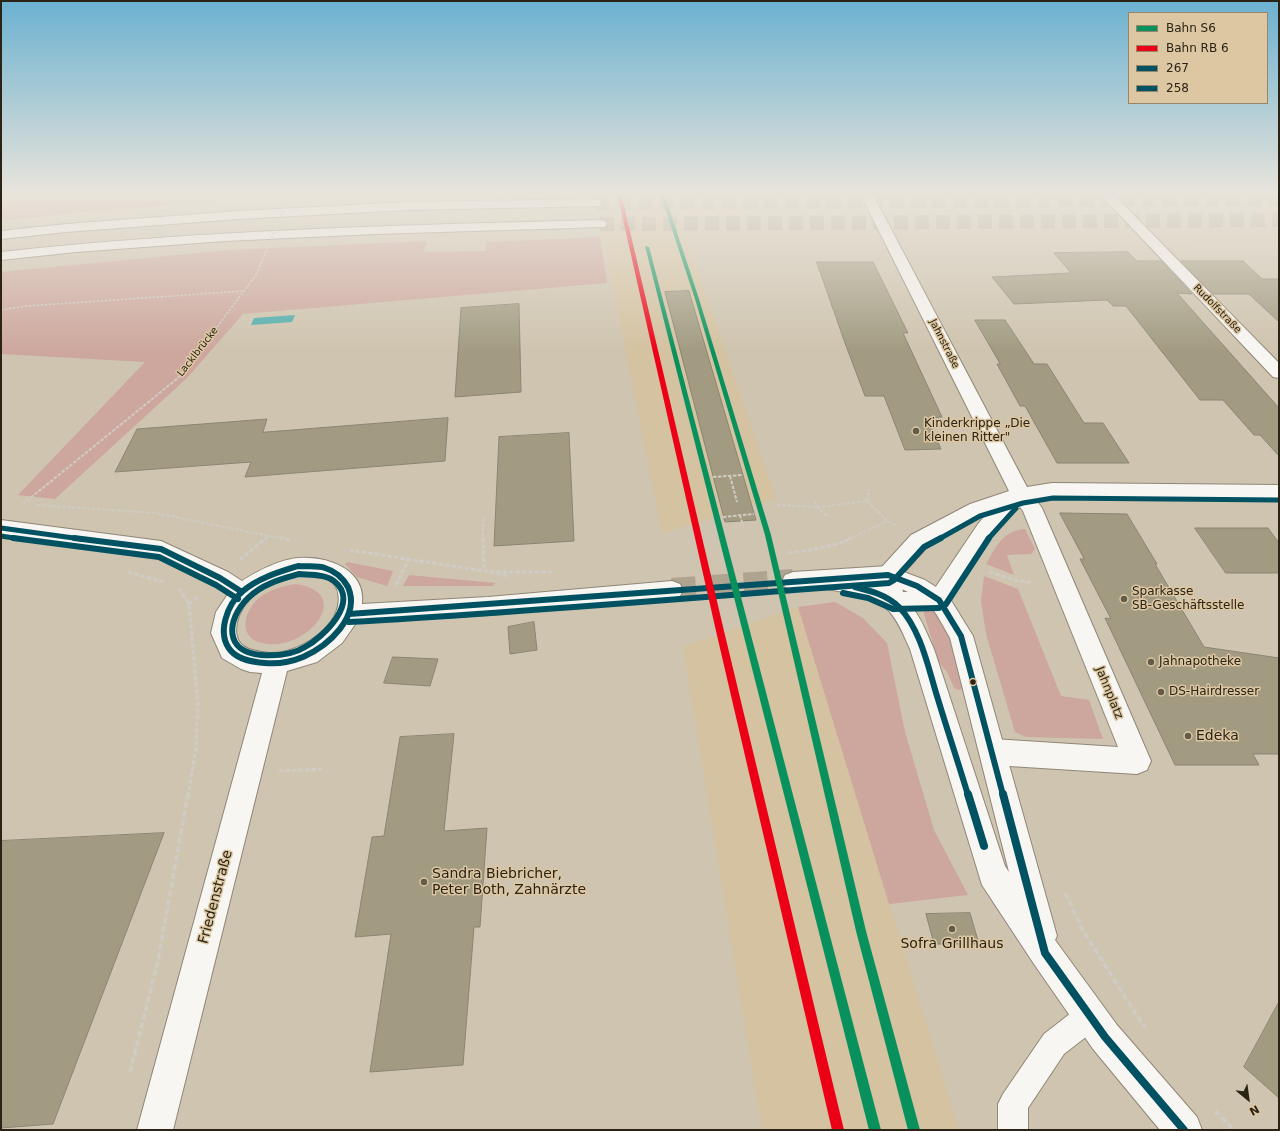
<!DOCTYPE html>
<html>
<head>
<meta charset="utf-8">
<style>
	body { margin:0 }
	#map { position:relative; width:1280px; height:1131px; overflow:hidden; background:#cfc4af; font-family:"DejaVu Sans",sans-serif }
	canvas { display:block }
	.frame { position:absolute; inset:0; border:2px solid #2b2315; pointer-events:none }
	.legend { position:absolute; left:1128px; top:12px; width:140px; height:92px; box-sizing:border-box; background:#dcc7a2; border:1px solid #95856a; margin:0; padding:5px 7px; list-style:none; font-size:12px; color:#2b2315 }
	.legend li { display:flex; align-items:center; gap:8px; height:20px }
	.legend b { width:20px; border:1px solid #95856a }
	.north { position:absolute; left:1228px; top:1079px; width:40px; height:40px; -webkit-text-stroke:3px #dcc7a2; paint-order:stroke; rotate:151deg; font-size:11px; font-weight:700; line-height:16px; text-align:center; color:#2b2315 }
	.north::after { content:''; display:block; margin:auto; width:14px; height:18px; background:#2b2315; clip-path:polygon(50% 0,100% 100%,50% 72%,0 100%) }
</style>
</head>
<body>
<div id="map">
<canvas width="1280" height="1131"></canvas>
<div class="frame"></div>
<ul class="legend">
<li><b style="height:5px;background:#09915d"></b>Bahn S6</li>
<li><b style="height:5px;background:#ec0016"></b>Bahn RB 6</li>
<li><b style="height:5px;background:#005262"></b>267</li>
<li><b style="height:5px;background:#005262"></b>258</li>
</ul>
<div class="north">N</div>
</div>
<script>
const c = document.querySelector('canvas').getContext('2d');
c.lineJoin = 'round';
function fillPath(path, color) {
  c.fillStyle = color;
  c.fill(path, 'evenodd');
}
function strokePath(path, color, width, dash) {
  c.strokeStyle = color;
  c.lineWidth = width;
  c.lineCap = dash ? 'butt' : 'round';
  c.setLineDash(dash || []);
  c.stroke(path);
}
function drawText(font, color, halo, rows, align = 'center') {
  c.font = font + ' "DejaVu Sans",sans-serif';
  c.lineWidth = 3;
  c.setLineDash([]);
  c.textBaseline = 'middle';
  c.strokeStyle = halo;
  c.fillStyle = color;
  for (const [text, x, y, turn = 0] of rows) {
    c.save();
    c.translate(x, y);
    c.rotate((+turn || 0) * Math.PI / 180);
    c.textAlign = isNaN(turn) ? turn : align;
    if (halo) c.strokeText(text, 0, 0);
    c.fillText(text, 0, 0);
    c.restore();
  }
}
const built = new Path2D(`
	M594,193H671L776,499L662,533Z
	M798,607L959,1130H762L683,647Z`);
const green = new Path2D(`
	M1,193H404L246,199L74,213L1,221Z
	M600,237L607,283L243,314L187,378L55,499L18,495L145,362L1,354V272L228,250L427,241L424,252L485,251L486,242Z
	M1025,529L1035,549L1031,554L1007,555L1014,575L986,564C996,546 1003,531 1025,529Z
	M347,562L393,571L387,586L357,577L345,564Z
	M409,575L495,583L493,586H403Z
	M984,576L1018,589L1061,696L1089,700L1103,739L1026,737L1015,732L986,634L981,601Z
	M296,584C357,593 305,654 262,643C237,637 244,611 259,598C270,589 283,586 296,584Z
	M835,602L863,618L887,643L905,732L934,830L968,895L889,904L798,607Z
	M930,608L936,611L950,640L962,689L958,690L954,688L947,672L939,663L924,614V610Z`);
const water = new Path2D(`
	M295,315L292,322L251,325L254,318Z`);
const building = new Path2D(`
	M1128,252L1137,261H1161L1192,294L1177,293L1279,408V456L1260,435H1254L1223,400H1200L1126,306H1113L1107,300L1014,304L992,277L1071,273L1054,253Z
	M1181,261H1243L1262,279H1279V322L1249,294H1213Z
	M817,262H873L908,333H903L942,417L927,418L941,449L905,450L884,396H865L845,343Z
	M689,291L743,475L756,520L725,522L665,292Z
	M519,304L521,392L455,397L461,308Z
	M975,320H1005L1034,364H1047L1084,423H1103L1129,463H1057L1025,406H1020L997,364H1000Z
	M448,418L445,461L245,477L251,462L115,472L137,429L267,419L263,432Z
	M569,433L574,541L494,546L499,437Z
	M1060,513L1127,514L1157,564H1155L1204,647L1279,658V754H1253L1259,765H1175L1105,618L1111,619L1080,559H1084Z
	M1195,528H1268L1279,543V573H1226Z
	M534,622L537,650L510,654L508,627Z
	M393,657L438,659L430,686L384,683Z
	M454,734L444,831L487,828L480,927H474L463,1065L370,1072L391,934L355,937L372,837L384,836L400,737Z
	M164,833L53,1124L1,1128V841Z
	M970,913L979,944H934L926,914Z
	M1279,1002V1098L1244,1067Z`);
const tertiaryTunnel = new Path2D(`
	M672,590L793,581`);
const motorwayTunnel = new Path2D(`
	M596,203L1279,199
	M600,224L1279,220`);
const pathFar3 = new Path2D(`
	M1192,248L1279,247
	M1,310L27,306L244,291
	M205,343L256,275`);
const pathFar2 = new Path2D(`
	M730,476L737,502
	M713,477L743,475
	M867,501L869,489
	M815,502L817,507L829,517
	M23,504L178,378L205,342
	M37,505L155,513L284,539
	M777,505L817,507L867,501L887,521L897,526
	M740,515L743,526
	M723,517L754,514
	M483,518V539
	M265,539L267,537
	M850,539L887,521`);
const pathFar1 = new Path2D(`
	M279,538L291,540
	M483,538L484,571
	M349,550L491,572L508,576
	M788,553C811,550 832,547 852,538
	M240,560L266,538
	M128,572L164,582
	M496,572H553
	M989,572L1018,581L1032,582
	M396,585L408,560
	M179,588L189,604L198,703L196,748L188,795
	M189,604L199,596
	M279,771L324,769`);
const path = new Path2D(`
	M1065,893L1085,934L1145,1028
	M130,1072L158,961L188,794
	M1215,1111L1234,1130`);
const service = new Path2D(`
	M1090,1002L1100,1006L1104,1016L1100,1026L1064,1054L1028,1108V1130H998V1104L1003,1094L1044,1034L1080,1006Z`);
const minor = new Path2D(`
	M860,193H872L1027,487L1052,483L1279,485V499L1052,497L1036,500L1042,508L1151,761L1147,770L1137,774L993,765L984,761L980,752L984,743L993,739L1118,747L1023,511L1020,507C988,533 969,572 947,606C932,611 901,612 886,607L883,601L877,575L880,569L911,535L970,504L1009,491ZM987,513L978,524L933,591L903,592L900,577L927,547Z
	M1099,193H1112L1279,363V378L1273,377Z`);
const tertiary = new Path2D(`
	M1,520L161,541L228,572L242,581C257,571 281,559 299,558C327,556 366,569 362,604L488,597L672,581L680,584L683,590L680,596L672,599L488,615L356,623L342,643L317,662L287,671L173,1130H137L262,673L250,672L241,669L222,658L219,651L211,633L216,612L228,594L212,584L157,557L1,536ZM298,574C305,575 315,574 322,577C330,579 337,585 338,593C345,625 298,655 269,653C249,651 232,647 237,622C239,614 244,605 250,599C262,586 281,580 298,574Z
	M888,566L925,580L947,594L973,636L1057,936L1055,940L1117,1025L1197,1117L1202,1130H1160L1093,1049L1034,964L982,885L910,649C904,636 899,622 889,611C876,598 837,590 819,588C807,587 797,591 785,587L782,581L785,575L793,572ZM878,584C892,583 924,597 932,608C939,617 944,628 950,638L1009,872L1005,866L934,649C920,618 913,596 878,584Z`);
const motorway = new Path2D(`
	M596,199L600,200L602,203L600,206L407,210L239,219L66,232L1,239V231L66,224L239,211L407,202Z
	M600,220L605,221L607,224L605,227L375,234L225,241L76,252L1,260V252C200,230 400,225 600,220Z`);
const pathBridge = new Path2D(`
	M256,275L291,193`);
const bus1Far2 = new Path2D(`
	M1,528L81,539`);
const bus1Far1 = new Path2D(`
	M74,538L161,549L220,578L242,592
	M298,566C307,567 317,565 325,568C335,571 343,578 348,587C361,617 328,646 303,657C291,662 277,664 265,663C253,662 239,660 231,651C216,634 227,604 243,591C258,578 279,572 298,566Z
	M855,587C871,591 887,595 899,607C921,630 928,667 937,696C947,729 958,762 968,795
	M349,614L888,575L917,586L939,600L961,636L1003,795`);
const bus1 = new Path2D(`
	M968,794L984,846
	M1003,794L1045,953L1105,1037L1184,1130`);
const bus2Far1 = new Path2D(`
	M1,536L20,539
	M939,539L980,516L1023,503L1053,498L1279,500
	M988,539L1016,508`);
const bus2 = new Path2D(`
	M13,538L159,557L216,585L238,599
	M299,574C310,575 325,574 334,581C361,602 323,637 305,647C292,655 275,656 261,655C224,652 226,620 248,598C262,584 281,579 299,574Z
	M843,593L868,598L893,609L939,608
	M946,604L989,538
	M349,622C529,612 709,596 889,583L894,580L924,547L941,538`);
const rail1 = new Path2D(`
	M660,193H664L699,299L771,535L866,931L920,1130H908L856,931L765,535L695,299Z
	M645,246L649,247L881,1130H869Z`);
const rail2 = new Path2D(`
	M617,193H621L724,631L844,1130H832L716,631Z`);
const markers = [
	[916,431,4,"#645b4b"],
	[1124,599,4,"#645b4b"],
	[1151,662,4,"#645b4b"],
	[973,682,3.5,"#2b2315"],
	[1161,692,4,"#645b4b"],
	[1188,736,4,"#645b4b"],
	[424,882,4,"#645b4b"],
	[952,929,4,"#645b4b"]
];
const farStreetnames = [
	["Rudolfstraße",1217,309,46],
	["Jahnstraße",944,344,63],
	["Lacklbrücke",198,352,-52]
];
const poiNames = [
	["Kinderkrippe „Die",924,424],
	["kleinen Ritter\"",924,438],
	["Sparkasse",1132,592],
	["SB-Geschäftsstelle",1132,606],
	["Jahnapotheke",1159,662],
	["DS-Hairdresser",1169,692]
];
const streetNames = [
	["Jahnplatz",1109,693,68]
];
const nearPoinames = [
	["Edeka",1196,736],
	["Sandra Biebricher,",432,874],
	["Peter Both, Zahnärzte",432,890],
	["Sofra Grillhaus",952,944,"center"]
];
const nearStreetnames = [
	["Friedenstraße",216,897,-75]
];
fillPath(built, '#d4c2a0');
fillPath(green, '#cda79d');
fillPath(water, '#4facac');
fillPath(building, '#a29b81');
strokePath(building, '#8a8574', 1);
strokePath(tertiaryTunnel, '#aea490', 24, [24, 12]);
strokePath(motorwayTunnel, '#aea490', 14, [14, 7]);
strokePath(service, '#8f8676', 2);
strokePath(minor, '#8f8676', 2);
strokePath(tertiary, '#8f8676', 2);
strokePath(motorway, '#8f8676', 2);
strokePath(pathFar3, '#cfccc5', 1.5, [2.5, 1.5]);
strokePath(pathFar2, '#cfccc5', 2, [3.5, 1.5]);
strokePath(pathFar1, '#cfccc5', 3, [4.5, 2]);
strokePath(path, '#cfccc5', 3.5, [6, 3]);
fillPath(service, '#f8f6f3');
fillPath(minor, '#f8f6f3');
fillPath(tertiary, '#f8f6f3');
fillPath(motorway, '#f8f6f3');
strokePath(pathBridge, '#cfccc5', 1.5, [2.5, 1.5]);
strokePath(bus1Far2, '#005262', 5);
strokePath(bus1Far1, '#005262', 6);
strokePath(bus1, '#005262', 8);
strokePath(bus2Far1, '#005262', 5);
strokePath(bus2, '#005262', 6);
fillPath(rail1, '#09915d');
fillPath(rail2, '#ec0016');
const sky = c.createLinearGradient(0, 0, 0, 352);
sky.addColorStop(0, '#6bb1d0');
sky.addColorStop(0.55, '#e9e4db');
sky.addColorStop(1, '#e9e4db00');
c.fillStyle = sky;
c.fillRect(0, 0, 1280, 352);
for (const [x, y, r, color] of markers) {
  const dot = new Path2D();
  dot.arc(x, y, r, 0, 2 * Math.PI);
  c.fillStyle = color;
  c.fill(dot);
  strokePath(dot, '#dcc7a2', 1.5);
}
drawText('10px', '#2b2315', '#dcc7a2', farStreetnames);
drawText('12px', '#2b2315', '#dcc7a2', poiNames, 'left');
drawText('12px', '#2b2315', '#dcc7a2', streetNames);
drawText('14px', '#2b2315', '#dcc7a2', nearPoinames, 'left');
drawText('14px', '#2b2315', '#dcc7a2', nearStreetnames);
</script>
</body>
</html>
